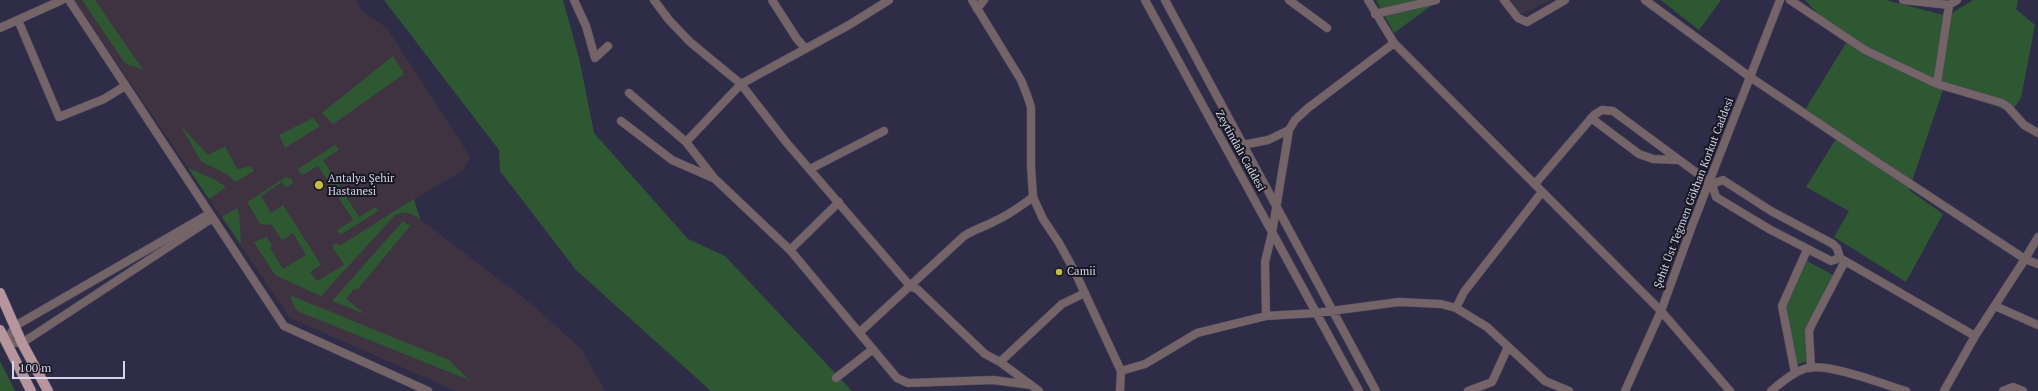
<!DOCTYPE html>
<html>
<head>
<meta charset="utf-8">
<style>
	body { margin:0 }
	#map { position:relative; width:2038px; height:391px; overflow:hidden; background:#2f2c48; font-family:"PT Serif",serif }
	canvas { display:block }
	.scale { position:absolute; left:12px; top:361px; width:113px; height:18px; box-sizing:border-box; border:2px solid #d5d5e7; border-top:0; padding-left:5px; font-size:12px; line-height:14px; white-space:nowrap; color:#d5d5e7; -webkit-text-stroke:3px #171723; paint-order:stroke }
</style>
</head>
<body>
<div id="map">
<canvas width="2038" height="391"></canvas>
<div class="scale">100 m</div>
</div>
<script>
const c = document.querySelector('canvas').getContext('2d');
c.lineJoin = 'round';
function fillPath(path, color) {
  c.fillStyle = color;
  c.fill(path, 'evenodd');
}
function strokePath(path, color, width, dash) {
  c.strokeStyle = color;
  c.lineWidth = width;
  c.lineCap = dash ? 'butt' : 'round';
  c.setLineDash(dash || []);
  c.stroke(path);
}
function drawText(font, color, halo, rows, align = 'center') {
  c.font = font + ' "PT Serif",serif';
  c.lineWidth = 4;
  c.setLineDash([]);
  c.textBaseline = 'middle';
  c.strokeStyle = halo;
  c.fillStyle = color;
  for (const [text, x, y, turn = 0] of rows) {
    c.save();
    c.translate(x, y);
    c.rotate((+turn || 0) * Math.PI / 180);
    c.textAlign = isNaN(turn) ? turn : align;
    if (halo) c.strokeText(text, 0, 0);
    c.fillText(text, 0, 0);
    c.restore();
  }
}
const education = new Path2D(`
	M1511,0H1550L1525,13H1519Z`);
const medical = new Path2D(`
	M74,0H356L363,12L387,28L471,158L462,171L414,199L420,219L534,306L582,350L605,391H456L290,318Z`);
const green = new Path2D(`
	M82,0H95L143,70L125,63Z
	M384,0H563L579,58L594,133L688,239L725,256L852,391H711L576,270L500,171L499,150Z
	M1376,0H1439L1394,33Z
	M1661,0H1721L1699,30Z
	M1805,0H1886L1947,16L1973,0H2018L2016,9L2035,25L2021,98L2011,112L1944,87L1909,190L1943,214L1906,282L1834,237L1849,211L1806,187L1837,137L1803,113L1846,43Z
	M393,56L404,74L333,124L322,113Z
	M313,118L320,126L285,148L279,135Z
	M180,125L208,155L225,146L237,169L251,166L254,171L235,182L228,175L201,161Z
	M335,145L339,150L323,160L359,217L375,207L378,211L340,235L337,230L353,220L318,166L302,175L298,169Z
	M188,168L216,180L226,187L209,199Z
	M286,177L291,179L293,183L286,188L282,182L261,196L271,213L283,205L321,265L310,272L317,281L344,265L332,246L335,244L341,245L414,199L420,219C411,213 405,210 395,215L321,296L275,275L254,242L267,237L272,246L270,248L283,269L306,255L293,233L282,240L272,225L260,224L247,202Z
	M237,208L239,212L241,245L222,217Z
	M403,221L410,226L357,290L354,289L346,299L365,314L332,301Z
	M1807,261L1833,275L1806,329L1807,361L1796,365L1785,310L1787,301Z
	M292,296L449,360L469,380L297,311L290,297Z
	M0,361L15,391H0Z`);
const minor = new Path2D(`
	M69,0L284,326L428,391
	M574,0L586,26L595,58L608,46
	M654,0L669,20L690,42L741,84L786,142L911,287L917,289L985,354L1000,362L1039,391
	M772,0L797,39L805,48
	M1145,0L1359,391
	M1165,0L1376,391
	M1289,0L1327,28
	M1368,0L1394,43L1661,311L1730,391
	M1504,0L1518,18L1527,22L1565,0
	M1645,0L1750,77L1871,158L2025,259L1975,336L1944,391
	M1790,0L1865,50L1937,84
	M1903,0L1949,5L1957,0
	M1949,5L1937,84L2002,103L2008,107L2024,125L2038,133
	M977,9L984,0
	M1375,14L1436,0
	M18,20L59,117L104,99L125,86
	M0,28L62,0
	M629,93L686,142L714,178L790,250L897,378L908,383L993,380L1031,385
	M1591,118L1639,154L1653,159L1679,160
	M621,121L672,160L713,178
	M686,142L741,84L849,25L889,0
	M1243,145L1268,140L1289,130
	M810,169L884,131
	M1535,184L1594,115L1602,110L1613,111L1709,182L1712,184L1723,180L1771,211L1833,244L1837,248L1840,258L1845,261L1975,336
	M1712,184L1716,197L1769,229L1831,261L1840,258
	M209,214L15,326L6,342L22,343L211,219
	M2038,237L2025,259L2038,264
	M790,250L839,202
	M1995,306L2038,325
	M1456,308L1464,292L1542,192
	M1266,316L1265,262L1272,233L1289,130L1295,120L1308,108L1394,43
	M860,332L964,236C975,229 984,227 995,221C1009,215 1021,206 1033,197
	M1000,362L1062,304L1085,293
	M1811,368L1809,331L1811,326L1845,261
	M1121,371L1145,364L1197,333L1266,316L1316,313L1399,302L1441,304L1456,308L1487,327L1545,381L1569,391
	M1795,373L1782,306L1807,250
	M836,378L873,349
	M1468,391L1492,382L1508,347
	M1771,391C1782,382 1793,372 1807,368C1830,363 1882,384 1906,391
	M2003,391L2013,387L2023,391`);
const tertiary = new Path2D(`
	M972,0L1021,80L1027,95L1031,107V166L1033,197L1043,219L1059,243L1075,272L1121,371L1120,391
	M1625,391L1661,311L1692,226L1780,0`);
const primary = new Path2D(`
	M0,293L22,343L48,391
	M0,330L31,391`);
const markers = [
	[319,185,5,"#c5bc3d"],
	[1059,272,4,"#c5bc3d"]
];
const streetNames = [
	["Zeytindalı Caddesi",1240,151,61],
	["Şehit Üst Teğmen Gökhan Korkut Caddesi",1694,193,-69]
];
const poiNames = [
	["Antalya Şehir",328,179],
	["Hastanesi",328,192],
	["Camii",1067,272]
];
fillPath(education, '#3a3545');
fillPath(medical, '#3f3342');
fillPath(green, '#2e5832');
strokePath(minor, '#4a4761', 9);
strokePath(tertiary, '#4a4761', 9);
strokePath(primary, '#4a4761', 11);
strokePath(minor, '#746367', 8);
strokePath(tertiary, '#746367', 8);
strokePath(primary, '#b7959c', 10);
for (const [x, y, r, color] of markers) {
  const dot = new Path2D();
  dot.arc(x, y, r, 0, 2 * Math.PI);
  c.fillStyle = color;
  c.fill(dot);
  strokePath(dot, '#171723', 1.5);
}
drawText('11px', '#d5d5e7', '#171723', streetNames);
drawText('11px', '#d5d5e7', '#171723', poiNames, 'left');
</script>
</body>
</html>
